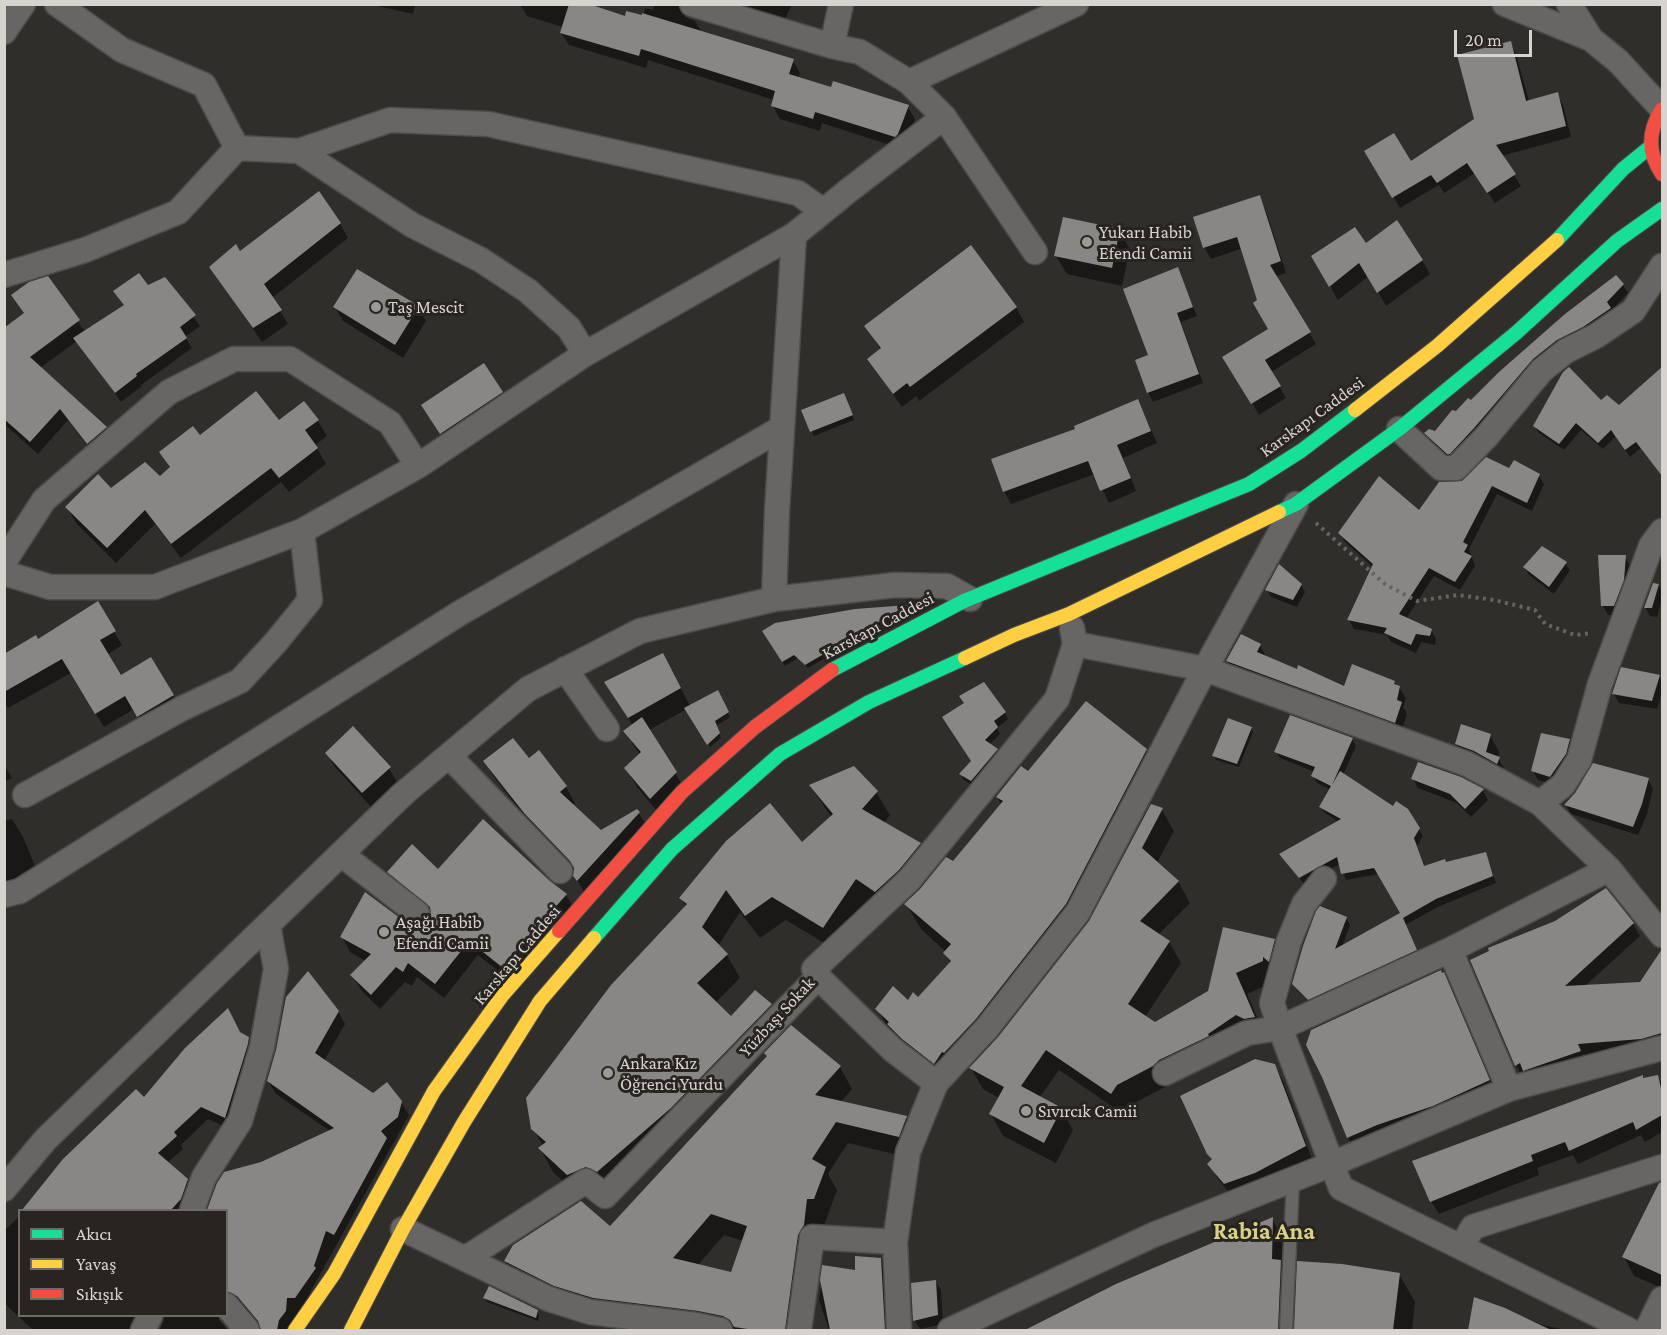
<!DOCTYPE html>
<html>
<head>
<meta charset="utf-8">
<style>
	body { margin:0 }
	#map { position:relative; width:1667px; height:1335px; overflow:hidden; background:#302e2b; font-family:"Crimson Pro",serif }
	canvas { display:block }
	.frame { position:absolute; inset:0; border:6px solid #d7d4d0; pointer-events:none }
	.legend { position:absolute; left:18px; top:1209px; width:210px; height:108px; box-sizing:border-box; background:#28241f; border:2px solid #6e6a66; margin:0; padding:8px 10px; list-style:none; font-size:18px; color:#d7d4d0 }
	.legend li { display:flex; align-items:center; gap:12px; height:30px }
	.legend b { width:30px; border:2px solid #6e6a66 }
	.scale { position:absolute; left:1454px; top:30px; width:78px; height:27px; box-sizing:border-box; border:3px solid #d7d4d0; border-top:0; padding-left:8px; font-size:18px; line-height:21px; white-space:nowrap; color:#d7d4d0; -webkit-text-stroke:4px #28241f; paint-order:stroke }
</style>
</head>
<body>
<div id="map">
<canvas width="1667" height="1335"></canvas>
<div class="frame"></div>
<ul class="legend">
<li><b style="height:8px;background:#16e098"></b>Akıcı</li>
<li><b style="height:8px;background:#ffcf43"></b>Yavaş</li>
<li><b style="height:8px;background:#f24e42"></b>Sıkışık</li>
</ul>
<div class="scale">20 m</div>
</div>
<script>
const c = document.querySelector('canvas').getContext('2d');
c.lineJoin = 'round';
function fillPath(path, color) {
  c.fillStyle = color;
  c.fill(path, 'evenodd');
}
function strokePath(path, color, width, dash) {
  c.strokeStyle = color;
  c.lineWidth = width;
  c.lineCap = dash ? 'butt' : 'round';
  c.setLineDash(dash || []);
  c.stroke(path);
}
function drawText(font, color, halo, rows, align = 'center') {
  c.font = font + ' "Crimson Pro",serif';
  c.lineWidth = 6;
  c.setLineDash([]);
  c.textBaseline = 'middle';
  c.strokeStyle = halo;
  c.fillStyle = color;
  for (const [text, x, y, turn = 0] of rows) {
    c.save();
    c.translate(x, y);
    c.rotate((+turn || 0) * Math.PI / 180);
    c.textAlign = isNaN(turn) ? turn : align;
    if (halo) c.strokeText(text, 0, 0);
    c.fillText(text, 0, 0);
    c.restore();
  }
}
const shadow = new Path2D(`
	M369,4H415L413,14Z
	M520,4H587L626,18L643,17L645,8L653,10L655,4H692L685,12V17L695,21L702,33L793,61L800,73L798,79L908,107L915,119L905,147L902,149L822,123L820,131L780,119L773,106L774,100L648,60L646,68L569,45L561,33L563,27L527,16Z
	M729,4H792L782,26Z
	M1510,43L1516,54L1529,101L1557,94L1563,105L1571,137L1501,156L1521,186L1495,203L1475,173L1444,193L1439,185L1400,208L1366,151L1411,164L1475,119Z
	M1259,197L1265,208L1286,273L1276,276L1316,344L1271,372L1286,398L1259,415L1225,357L1270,329L1243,248L1211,259L1204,247Z
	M340,224L348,238L272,298L288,324L262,342L211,267L240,253Z
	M1119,230L1130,249L1122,286L1067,274L1056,256Z
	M1313,256L1422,260L1430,274L1386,306L1369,276L1338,300Z
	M1177,269L1197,316L1181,322L1203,383L1153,402L1148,392L1150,356Z
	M48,278L85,332L125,306L121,301L165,279L200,326L185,337L192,348L141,385L142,386L121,402L77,341L40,368L105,428L113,441L95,456L68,420L38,454L4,424V329L25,314Z
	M1623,285L1628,293L1611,311L1615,317L1453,462L1431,441L1426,433H1435L1457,413Z
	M335,307H418L426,321L403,358L343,321Z
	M1016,307L1024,322L919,401L916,396L902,407L868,359L881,350L866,326Z
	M484,365L504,397L444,437L423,405Z
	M1662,369V476L1641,448L1630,457L1616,436L1603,449L1581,430L1564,450L1539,433L1534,426L1601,402L1619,407Z
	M846,399L854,420L814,436L803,411Z
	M1138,401L1157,443L1123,458L1136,491L1109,503L1095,474L1011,504L1004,491L1077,430Z
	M318,421L327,436L315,445L326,464L289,492L281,482L181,558L155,524L116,563L76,523L67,507L111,490L160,478L170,468L161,452L200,437L278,422Z
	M1510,470L1539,476L1544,484L1532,511L1497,494L1469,549L1475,566L1460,590L1434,576L1406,619L1431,630L1436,639L1435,645L1421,642L1416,653L1391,642L1387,635L1354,629L1349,620L1373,567L1345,542L1340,533L1419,512L1463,482Z
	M1625,557L1630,566L1628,590L1619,615H1608L1603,606Z
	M1565,563L1570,570L1554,594L1529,575L1525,567Z
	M1301,585L1305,592L1297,607L1271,597L1267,590Z
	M1659,585L1662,592V598L1657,617L1650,616L1645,607Z
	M97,603L122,645L107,655L120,677L151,659L181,710L147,730L134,709L104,727L71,673L8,708L4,702V656L37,641Z
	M908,607L909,610L808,668L798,658L785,666L764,631L855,611Z
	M1260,645L1266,657L1345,688L1394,682L1396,686L1399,687L1406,698L1403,707L1407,714L1401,733L1234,672L1227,661Z
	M673,673L690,706L717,692L730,717L716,726L721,738L710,747L687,709L649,730L686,791L662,817L637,787L626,768L640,755L625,731L633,726L606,683Z
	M1659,676L1662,681V692L1657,709L1619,703L1614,694Z
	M1005,713L1008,719L997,728L1000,734L989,745L996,750L1000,756L975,787L964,780L961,774L972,762L944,718Z
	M1251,728L1253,732L1239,767L1216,760L1214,756Z
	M1490,735L1499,752L1498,758L1508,775L1466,761L1456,744Z
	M1352,739L1356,746L1343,775L1393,808L1407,810L1423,836L1417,846L1424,867L1485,854L1496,883L1440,906L1405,925L1419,957L1313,1006L1298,991L1293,984L1346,918L1350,925L1342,947L1402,914L1379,874L1346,880L1340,864L1304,884L1286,859L1339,822L1325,813L1321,807L1331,790L1317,783L1313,776L1315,772L1280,758L1276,751Z
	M1569,740L1574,749L1556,785L1538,780L1533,771Z
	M1146,750L1161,776L1080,930L991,1043L993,1044L1091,921L1162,810L1174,831L1157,863L1178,881L1190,903L1158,935L1169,942L1181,963L1145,1017L1155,1023L1209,992L1274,940L1286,961L1274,982L1247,994L1266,1038L1257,1040L1171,1081L1165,1087L1129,1106L1123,1114L1059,1070L1039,1098L1061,1109L1073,1130L1056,1163L1003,1136L991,1114L999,1098L983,1089L970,1066L959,1078L957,1077L949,1088L919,1065L892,1034L877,1009L918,999L951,964L945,954L946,952L921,929L906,904L954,863L1002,805L997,797L1029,773Z
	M327,753L389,768L397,782L371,807L335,767Z
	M529,760L566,787L575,803L572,805L600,831L638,812L648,828L584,892L575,876V871L535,829L494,777L485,762Z
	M4,765L12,778L4,782Z
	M1461,778L1483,791L1488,800L1471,817L1457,803L1418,788L1413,779Z
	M1648,779L1653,789L1647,814L1638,835L1571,814L1566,805Z
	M811,786L876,792L890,815L884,823L920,844L934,867L912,894L889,915L869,902L837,951L786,920L760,938L740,912L718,946L727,955L740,978L715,1003L731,1018L771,1005L785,1028L600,1190L582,1198L553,1172L540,1148L543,1146L533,1128L686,907L681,898L802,844L831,817Z
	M12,819L23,837L37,871L4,882V821Z
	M438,871L549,882L566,895L575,910L512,982L478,955L444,998L417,977L412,986L405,982L380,1009L361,990L352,975L366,961L350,952L342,937L408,926L416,929L424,927L429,923L433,914L397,887L389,872Z
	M1633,924L1640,936L1585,986L1641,983L1658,957L1662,960V1048L1523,1078L1516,1065L1472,961Z
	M1443,974L1452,990L1498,1096L1357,1154L1348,1138L1324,1077Z
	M338,1011L345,1024L324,1061L373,1095L401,1102L409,1115L289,1330H262L240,1304L226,1305V1210H208L218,1184L330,1131L276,1094L268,1081Z
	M791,1027L840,1067L852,1089L840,1103L906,1118L918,1139L911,1158L848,1143L828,1174L837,1190L816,1247L799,1330H700L518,1283L505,1261L610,1228L768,1057ZM724,1235L743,1241L732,1274L697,1266Z
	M240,1034L248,1038L256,1051L232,1130L208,1119L181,1145L183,1149L167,1163L187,1180L194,1193L188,1210H24L64,1160L144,1100Z
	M1274,1065L1283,1081L1313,1162L1234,1199L1218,1179L1209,1164L1213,1161L1208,1153Z
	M1657,1076L1662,1085V1132L1645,1142L1641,1135L1578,1164L1573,1155L1537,1168L1539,1175L1439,1214L1431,1201L1643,1077L1644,1080Z
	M1651,1202L1662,1207V1288L1634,1276L1624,1257Z
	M20,1216V1316H153L141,1330H33L4,1303V1231Z
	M1272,1219L1284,1240L1291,1330H1053L1048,1321Z
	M881,1259L890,1275L892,1330H829L819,1300L824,1267L856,1272Z
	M1299,1262L1399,1274L1415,1302L1412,1330H1296Z
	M935,1281L941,1290L943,1324L920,1329L914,1320Z
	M485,1298L537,1311L539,1315L538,1321L487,1302Z
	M1475,1299L1543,1325L1565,1330H1468Z
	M165,1316H219V1320L228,1330H160Z`);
const building = new Path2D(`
	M569,4H589L625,16L626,11L642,15V13L794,59L789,74L831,87L833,81L909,105L898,134L895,137L815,112L813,119L771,106L775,91L641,49L639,56L560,33Z
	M1511,41L1526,101L1558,92L1566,126L1496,145L1516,174L1487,193L1467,163L1437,183L1431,175L1392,198L1364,151L1394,133L1411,161L1474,119L1457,55Z
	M319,191L341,223L264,284L282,310L253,328L209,267L236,244L240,251Z
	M1260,195L1281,261L1270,265L1311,332L1265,360L1281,386L1251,404L1222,357L1268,329L1253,303L1257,300L1237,237L1203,248L1193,217Z
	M1063,217L1120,229L1112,268L1054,256Z
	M1397,220L1423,260L1377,293L1359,263L1329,287L1311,256L1355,227L1366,243Z
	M971,245L1017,307L910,387L907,383L893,394L867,359L881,348L864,326Z
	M1178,267L1193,307L1177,313L1199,374L1147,393L1135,360L1148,355L1123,289Z
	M357,269L419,306L395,345L333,307Z
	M139,273L148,285L165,277L196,315L180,327L187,338L136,374L137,376L115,393L73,338L124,305L113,291Z
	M1616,275L1624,284L1607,302L1611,308L1583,327L1557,340L1533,359L1475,427L1450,454H1447L1424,433L1429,429L1435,431L1452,410L1456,411L1468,398L1471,400L1499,372L1565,314Z
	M48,276L80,320L30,357L107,427L87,444L60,409L30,442L4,419V328L24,313L11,295L29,282Z
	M484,363L503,392L440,434L421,405Z
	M1569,367L1601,400L1607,395L1619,405L1662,367V476L1636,442L1625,450L1611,430L1598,443L1576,423L1559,444L1533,426L1563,372Z
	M256,391L279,420L304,401L319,420L305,430L318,448L279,478L271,468L171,544L145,510L107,548L65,507L98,474L111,488L145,462L160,476L170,467L159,452L193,426L200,435Z
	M844,393L853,415L810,432L801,410Z
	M1138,399L1151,431L1117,445L1131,478L1100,491L1088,461L1003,492L991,459L1075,429L1074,426Z
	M1486,457L1509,468L1514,460L1540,474L1527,503L1492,486L1463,542L1468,545L1464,552L1472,556L1455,582L1429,568L1399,614L1432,629L1430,636L1416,634L1411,645L1384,633L1387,628L1347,620L1373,564L1338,533L1379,476L1419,510L1439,482L1462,481Z
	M1542,546L1567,562L1549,587L1523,567Z
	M1598,555H1626L1624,580L1614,606H1601Z
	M1279,564L1302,584L1293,600L1265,590Z
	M1653,583L1659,584L1652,608H1644Z
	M98,601L116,631L100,640L121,675L151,657L174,695L137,717L125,696L95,714L62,659L4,692V654L36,635L38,639Z
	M908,605L805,665L794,655L782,662L762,631L775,623L855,609Z
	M1241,634L1261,644L1257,652L1297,669L1298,665L1344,686L1352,664L1395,681L1394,684L1400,686L1397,700L1402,702L1395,723L1226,661Z
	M663,653L681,688L628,718L604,682Z
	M1621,667L1660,675L1652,701L1612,694Z
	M984,682L1006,712L994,721L998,727L985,740L998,749L971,781L959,774L971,761L942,717L964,703L959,696Z
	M718,690L729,712L715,721L720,733L707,745L684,708Z
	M1086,701L1147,749L1066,904L976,1019L944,1053L942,1052L934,1064L902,1039L887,1024L889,1022L875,1009L893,986L908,1000L913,992L918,997L951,961L943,953L951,944L904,904L920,889L946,857L953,861L1003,801L996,797L1021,766L1028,771Z
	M1290,715L1353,738L1332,785L1340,771L1393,806L1396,801L1408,809L1420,828L1414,838L1424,866L1445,859L1446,862L1486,852L1493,876L1436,899L1403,918L1417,950L1308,1000L1292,984L1303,946L1316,911L1320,906L1347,917L1335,949L1400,913L1374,868L1341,874L1337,857L1299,878L1279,854L1341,819L1319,807L1331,786L1311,776L1315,767L1274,752Z
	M642,717L677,772L650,799L624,768L641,752L623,731Z
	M1228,718L1252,727L1237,764L1212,756Z
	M1461,724L1491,734L1486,752L1500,757L1497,764L1474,751L1455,744Z
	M353,726L391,767L362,793L325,753Z
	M1541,733L1570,739L1566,754L1550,777L1531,771Z
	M513,738L529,758L539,750L567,786L560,792L601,830L637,809L640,812L577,881L573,876L574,868L570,861L524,813L483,761Z
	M1418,762L1461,777L1484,789L1465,809L1450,794L1411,779Z
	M1593,763L1649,778L1642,804L1633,827L1564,805L1575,793Z
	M854,766L878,791L862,809L921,843L899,870L875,892L856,879L823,928L772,897L745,916L726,890L702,927L728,954L697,983L731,1016L755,990L772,1004L671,1108L597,1172L586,1167L567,1175L538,1148L546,1142L531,1129L526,1098L611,985L687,904L679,898L726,841L770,803L802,842L833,814L809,785Z
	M1151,804L1163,808L1142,848L1179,881L1140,921L1170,941L1128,1004L1155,1022L1208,991L1223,927L1275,939L1269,962L1263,957V961L1236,973L1255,1017L1244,1019L1236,1015L1208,1034L1209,1036L1159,1060L1153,1066L1117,1085L1111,1094L1046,1050L1021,1086L1062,1108L1044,1143L989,1114L1004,1087L969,1068L998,1037L1089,921Z
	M483,819L550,881L567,894L502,967L469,941L435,984L408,963L403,972L396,967L371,995L350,975L371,954L340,937L365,892L408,924L416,927L423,926L428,922L431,916L430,907L387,872L412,844L438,869Z
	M1606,888L1634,923L1565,986L1640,982L1662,949V1033L1641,1039L1578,1044L1581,1051L1523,1071L1520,1063L1515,1066L1470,960L1489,951L1488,948L1555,921Z
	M1441,970L1442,973L1444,972L1490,1080L1433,1106L1377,1125L1347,1138L1322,1077L1306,1045L1311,1030Z
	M308,971L339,1011L315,1053L373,1093L387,1082L402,1101L398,1117L381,1131L387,1138L334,1235L326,1231L314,1266L316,1268L295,1298H287L286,1311L279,1320L277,1330H261L258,1321L237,1296L226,1291V1210H207L217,1183L224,1172L261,1162L334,1128L267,1081L276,1050L286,997Z
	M228,1008L240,1032L249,1037L248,1044L225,1118L201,1107L174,1132L177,1136L158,1153L188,1179L181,1199L171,1210H22L63,1159L136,1089L144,1097L185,1048Z
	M791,1025L841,1066L815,1095L907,1116L899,1137L836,1122L812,1159L826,1167L814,1199H807L804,1225L798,1235L785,1330H754L734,1327L730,1320L723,1316L698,1311L593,1298L554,1286L504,1261L513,1245L581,1201L610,1226L767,1056L764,1053ZM711,1214L747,1226L731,1272L673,1258Z
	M1255,1059L1275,1064L1306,1146L1255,1173L1224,1184L1207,1164L1212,1159L1207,1154L1180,1096Z
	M1643,1075V1078L1658,1075L1662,1093V1115L1636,1130L1633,1122L1569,1151L1565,1142L1531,1155L1533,1161L1430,1202L1412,1161Z
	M1662,1182V1275L1622,1257L1659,1183Z
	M1273,1217L1272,1259L1281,1260L1278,1330H1025L1116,1284Z
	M855,1256L881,1258L885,1330H830L820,1280L822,1265L855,1270Z
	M1297,1261L1342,1264L1400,1273L1393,1330H1294Z
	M936,1280L938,1315L913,1321L911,1283Z
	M489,1286L538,1310L536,1318L483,1298Z
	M1474,1297L1505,1308L1551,1330H1468Z`);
const path = new Path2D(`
	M1316,523L1386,585L1417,601L1458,595L1494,600L1535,610L1545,624L1575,635L1592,633`);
const lane = new Path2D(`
	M1286,1330L1293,1180`);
const street = new Path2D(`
	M57,4L122,50L204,85L237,148
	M692,4L832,46L860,52L909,82
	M1505,4L1591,39L1569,4
	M4,32L23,4
	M1591,39L1618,61L1662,109
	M832,46L841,4
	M944,117L1035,252
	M237,148L299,151L390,120L488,124L798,193L823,211
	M299,151L412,225L481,260L528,291L569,328L585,354
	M4,275L85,250L178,212L237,148
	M1399,429L1441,468H1456L1486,437L1542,370L1566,351L1596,336L1633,311L1662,266
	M4,562L44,500L169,392L234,359H290L390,423L418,466
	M4,573L50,587H155L302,531L418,466L585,354L794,235
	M774,599L777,511L794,235L848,191L944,117L909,82L1076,4
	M1072,628L1075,644L1205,669L1467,764L1540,803L1563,785L1579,760L1600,684L1639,579L1651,546L1662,531
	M565,669L607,729
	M449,756L560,871
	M25,795L183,708L240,681L276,642L310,600L302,531
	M1540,803L1609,869L1662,935
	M341,854L417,913
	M4,895L20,891L460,613L782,428
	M1450,950L1609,869
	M818,977L893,1050L936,1083
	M1165,1073L1247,1033L1280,1028L1272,1003L1289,941L1304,904L1324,879
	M1509,1089L1450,950L1280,1028L1341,1188L1629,1330
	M4,1189L46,1139L403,794L528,689L640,631L774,599L895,585L947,586L970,599
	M192,1210L204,1177L240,1121L262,1047L276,969L268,925
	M403,1229L549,1299L590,1312L696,1325L720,1330
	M1462,1246L1473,1227L1662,1167
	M466,1258L586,1181L605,1196L818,977L814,969L909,880L1057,699L1075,644
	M226,1305L247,1330
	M143,1330L150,1316
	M799,1330L812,1237L895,1242
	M899,1330L895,1242L908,1152L936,1083L987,1028L1078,912L1205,669L1296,504
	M950,1330L1153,1235L1332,1164L1509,1089L1662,1048
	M1647,1330L1662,1299`);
const fast = new Path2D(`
	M1557,240L1623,169L1650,147
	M1279,512L1296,504L1399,429L1516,333L1617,241L1662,209
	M832,670L964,601L1249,484L1301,451L1355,410
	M594,938L672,849L780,754L869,702L965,658`);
const slow = new Path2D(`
	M1355,410L1437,346L1557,240
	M965,658L1014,635L1069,614L1279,512
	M295,1330L334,1274L434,1091L502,996L559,931
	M351,1330L403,1229L464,1122L540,1001L594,938`);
const jam = new Path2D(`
	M1662,109C1648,131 1647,152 1662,174
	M559,931L682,792L755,727L832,670`);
const markers = [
	[1087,242,6,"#9d9a96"],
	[376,307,6,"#9d9a96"],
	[384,932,6,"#9d9a96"],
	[608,1073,6,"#9d9a96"],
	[1026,1111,6,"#9d9a96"]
];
const poiNames = [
	["Yukarı Habib",1099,232],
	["Efendi Camii",1099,253],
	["Taş Mescit",388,307],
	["Aşağı Habib",396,922],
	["Efendi Camii",396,943],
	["Ankara Kız",620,1063],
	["Öğrenci Yurdu",620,1084],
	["Sıvırcık Camii",1038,1111]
];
const streetNames = [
	["Karskapı Caddesi",1312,417,-36],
	["Karskapı Caddesi",878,626,-28],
	["Karskapı Caddesi",517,955,-50],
	["Yüzbaşı Sokak",777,1017,-47]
];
const districtNames = [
	["Rabia Ana",1264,1232]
];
fillPath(shadow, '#0007');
fillPath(building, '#898785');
strokePath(lane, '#4d4c49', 15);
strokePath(street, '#4d4c49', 27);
strokePath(fast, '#4d4c49', 16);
strokePath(slow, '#4d4c49', 16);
strokePath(jam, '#4d4c49', 16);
strokePath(path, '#656461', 4, [3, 4.5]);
strokePath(lane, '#686664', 12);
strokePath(street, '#686664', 24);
strokePath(fast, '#16e098', 14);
strokePath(slow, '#ffcf43', 14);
strokePath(jam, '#f24e42', 14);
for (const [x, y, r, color] of markers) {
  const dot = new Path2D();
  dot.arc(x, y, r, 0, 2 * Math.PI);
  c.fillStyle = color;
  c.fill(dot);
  strokePath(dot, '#28241f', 2);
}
drawText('18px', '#d7d4d0', '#28241f', poiNames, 'left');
drawText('18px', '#d7d4d0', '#28241f', streetNames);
drawText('bold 24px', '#d9d284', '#28241f', districtNames);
</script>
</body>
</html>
